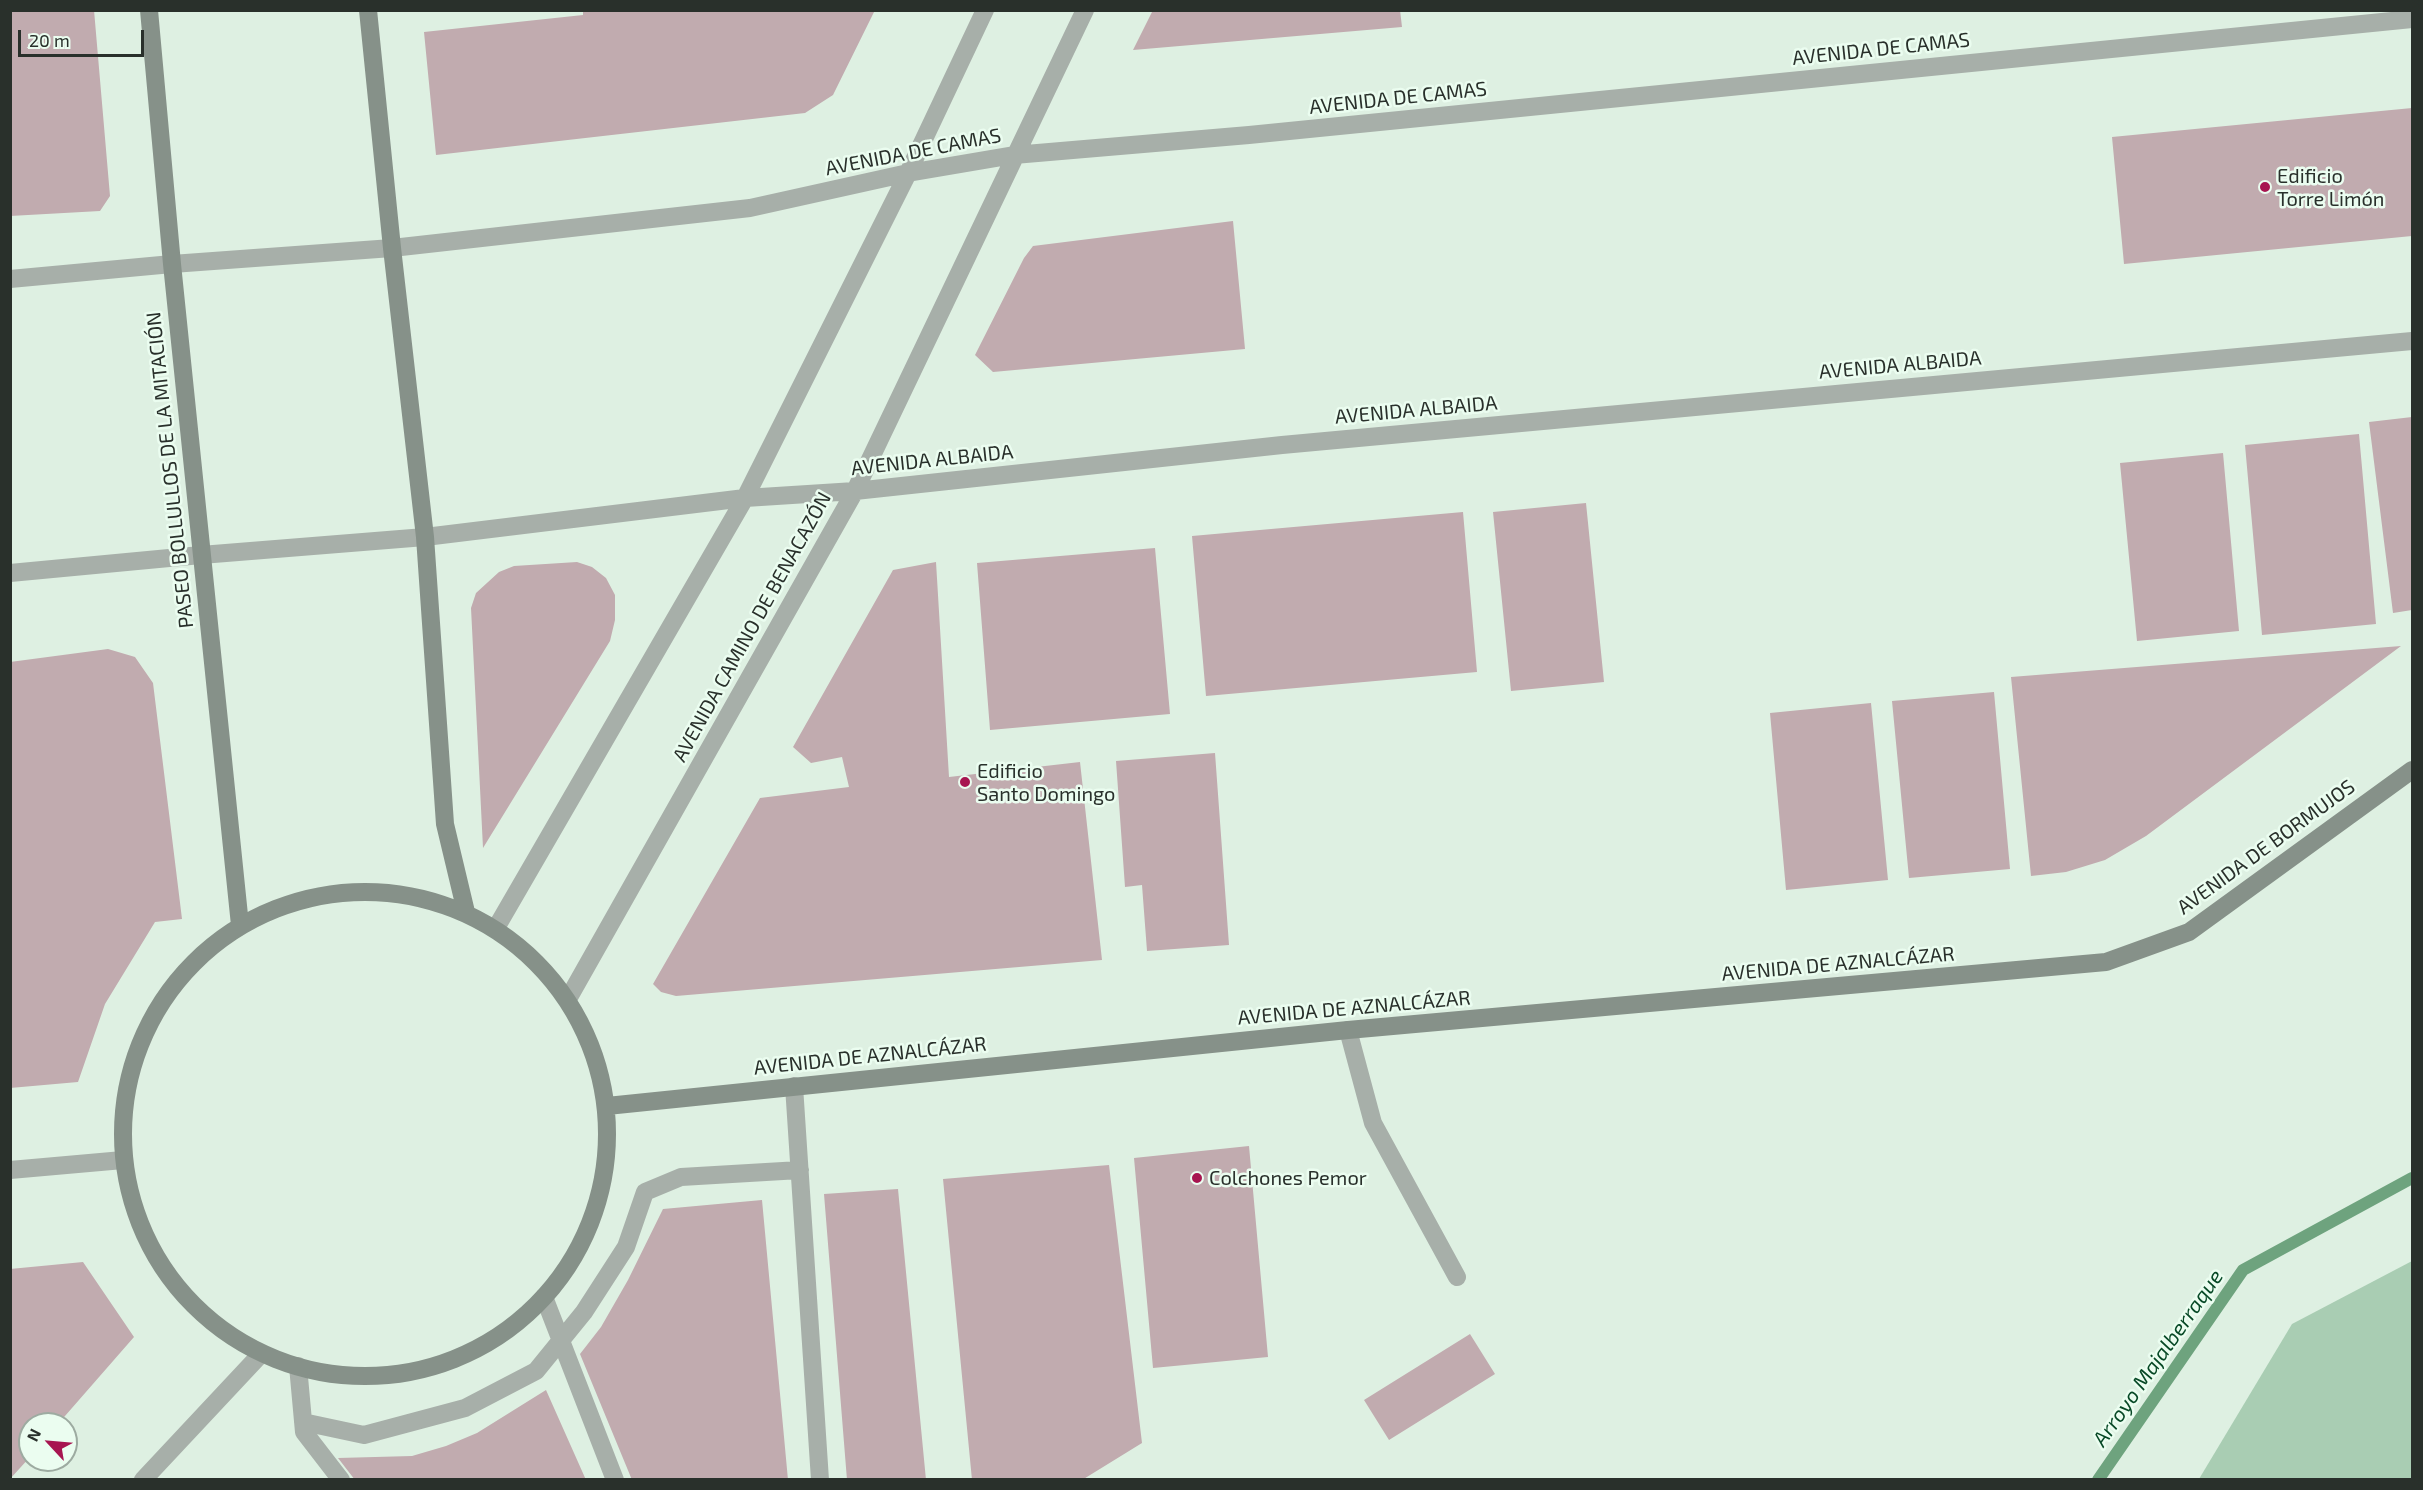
<!DOCTYPE html>
<html>
<head>
<meta charset="utf-8">
<style>
	body { margin:0 }
	#map { position:relative; width:2423px; height:1490px; overflow:hidden; background:#def0e2; font-family:"Exo 2",sans-serif }
	canvas { display:block }
	.frame { position:absolute; inset:0; border:12px solid #29302b; pointer-events:none }
	.north { position:absolute; left:18px; top:1412px; width:60px; height:60px; box-sizing:border-box; background:#ebfdf0; border:2px solid #9daba1; border-radius:50%; rotate:296deg; font-size:16px; font-weight:700; line-height:24px; text-align:center; color:#29302b }
	.north::after { content:''; display:block; margin:auto; width:21px; height:27px; background:#a71550; clip-path:polygon(50% 0,100% 100%,50% 72%,0 100%) }
	.scale { position:absolute; left:18px; top:30px; width:126px; height:27px; box-sizing:border-box; border:3px solid #29302b; border-top:0; padding-left:8px; font-size:18px; line-height:21px; white-space:nowrap; color:#29302b; -webkit-text-stroke:4px #ebfdf0; paint-order:stroke }
</style>
</head>
<body>
<div id="map">
<canvas width="2423" height="1490"></canvas>
<div class="frame"></div>
<div class="north">N</div>
<div class="scale">20 m</div>
</div>
<script>
const c = document.querySelector('canvas').getContext('2d');
c.lineJoin = 'round';
function fillPath(path, color) {
  c.fillStyle = color;
  c.fill(path, 'evenodd');
}
function strokePath(path, color, width, dash) {
  c.strokeStyle = color;
  c.lineWidth = width;
  c.lineCap = dash ? 'butt' : 'round';
  c.setLineDash(dash || []);
  c.stroke(path);
}
function drawText(font, color, halo, rows, align = 'center') {
  c.font = font + ' "Exo 2",sans-serif';
  c.lineWidth = 5;
  c.setLineDash([]);
  c.textBaseline = 'middle';
  c.strokeStyle = halo;
  c.fillStyle = color;
  for (const [text, x, y, turn = 0] of rows) {
    c.save();
    c.translate(x, y);
    c.rotate((+turn || 0) * Math.PI / 180);
    c.textAlign = isNaN(turn) ? turn : align;
    if (halo) c.strokeText(text, 0, 0);
    c.fillText(text, 0, 0);
    c.restore();
  }
}
const green = new Path2D(`
	M2412,1261V1479H2199L2292,1324Z`);
const stream = new Path2D(`
	M2098,1480L2243,1270L2412,1178`);
const building = new Path2D(`
	M10,10H94L110,196L100,211L10,216Z
	M583,10H875L833,95L805,113L436,155L424,32L583,15Z
	M1153,10H1400L1402,27L1133,50Z
	M2412,108V236L2124,264L2112,137Z
	M1233,221L1245,349L993,372L975,355L1024,258L1033,246Z
	M2412,417V610L2393,613L2369,422Z
	M2359,434L2376,624L2262,635L2245,445Z
	M2223,453L2239,631L2137,641L2120,463Z
	M1586,503L1604,682L1511,691L1493,512Z
	M1463,512L1477,672L1206,696L1192,536Z
	M1155,548L1170,714L990,730L977,563Z
	M577,562L592,567L606,578L615,595V620L610,641L483,848L471,608L476,593L499,572L514,566Z
	M936,562L949,777L1080,762L1102,960L676,996L661,992L653,984L760,798L849,787L842,757L811,763L793,747L893,570Z
	M2401,646L2146,836L2105,860L2066,872L2031,876L2011,677Z
	M108,649L135,657L153,683L182,919L155,922L105,1004L78,1082L10,1088V662Z
	M1994,692L2010,869L1909,878L1892,701Z
	M1871,703L1888,880L1786,890L1770,713Z
	M1215,753L1229,945L1147,951L1142,885L1125,887L1116,761Z
	M1249,1146L1268,1357L1153,1368L1134,1158Z
	M1109,1165L1142,1443L1082,1480H972L943,1179Z
	M898,1189L926,1480H847L824,1194Z
	M762,1200L788,1480H632L580,1354L601,1327L628,1280L663,1209Z
	M83,1262L134,1337L58,1424H30V1457L10,1479V1269Z
	M1470,1334L1495,1374L1389,1440L1364,1400Z
	M546,1390L586,1480H355L338,1458L412,1456L446,1446L477,1433Z`);
const lane = new Path2D(`
	M1348,1030L1373,1123L1457,1277
	M794,1086L820,1480
	M544,1297L615,1480
	M298,1366L304,1432L341,1480
	M303,1422L364,1435L465,1408L536,1371L584,1312L626,1247L645,1192L681,1177L800,1170`);
const street = new Path2D(`
	M10,279L172,264L392,248L750,208L908,173L1014,155L1249,135L2412,19
	M10,573L201,555L425,537L745,498L855,491L1282,445L2412,341
	M496,928L745,498L908,173L985,10
	M568,999L855,491L1085,10
	M10,1170L123,1160
	M143,1480L260,1355`);
const secondary = new Path2D(`
	M149,10L172,264L240,925
	M368,10L392,248L425,537L445,824L466,912
	M123 1134a242 242 0 1 1 484 0a242 242 0 1 1-484 0Z
	M607,1106L1348,1030L2106,962L2189,932L2412,770`);
const markers = [
	[2265,187,6,"#a71550"],
	[965,782,6,"#a71550"],
	[1197,1178,6,"#a71550"]
];
const streetNames = [
	["AVENIDA DE CAMAS",1881,49,-6],
	["AVENIDA DE CAMAS",1398,98,-6],
	["AVENIDA DE CAMAS",913,152,-11],
	["AVENIDA ALBAIDA",1900,365,-5],
	["AVENIDA ALBAIDA",1416,410,-5],
	["AVENIDA ALBAIDA",932,460,-6],
	["PASEO BOLLULLOS DE LA MITACIÓN",170,470,-96],
	["AVENIDA CAMINO DE BENACAZÓN",752,627,-61],
	["AVENIDA DE BORMUJOS",2266,847,-36],
	["AVENIDA DE AZNALCÁZAR",1838,964,-5],
	["AVENIDA DE AZNALCÁZAR",1354,1008,-5],
	["AVENIDA DE AZNALCÁZAR",870,1056,-6]
];
const poiNames = [
	["Edificio",2277,176],
	["Torre Limón",2277,199],
	["Edificio",977,771],
	["Santo Domingo",977,794],
	["Colchones Pemor",1209,1178]
];
const waterNames = [
	["Arroyo Majalberraque",2158,1358,-55]
];
fillPath(green, '#a9cdb3');
strokePath(stream, '#6ea37e', 12);
fillPath(building, '#c1abaf');
strokePath(lane, '#a7afa9', 18);
strokePath(street, '#a7afa9', 18);
strokePath(secondary, '#869189', 18);
for (const [x, y, r, color] of markers) {
  const dot = new Path2D();
  dot.arc(x, y, r, 0, 2 * Math.PI);
  c.fillStyle = color;
  c.fill(dot);
  strokePath(dot, '#ebfdf0', 2);
}
drawText('20px', '#29302b', '#ebfdf0', streetNames);
drawText('20px', '#29302b', '#ebfdf0', poiNames, 'left');
drawText('italic 21px', '#074926', '#ebfdf0', waterNames);
</script>
</body>
</html>
